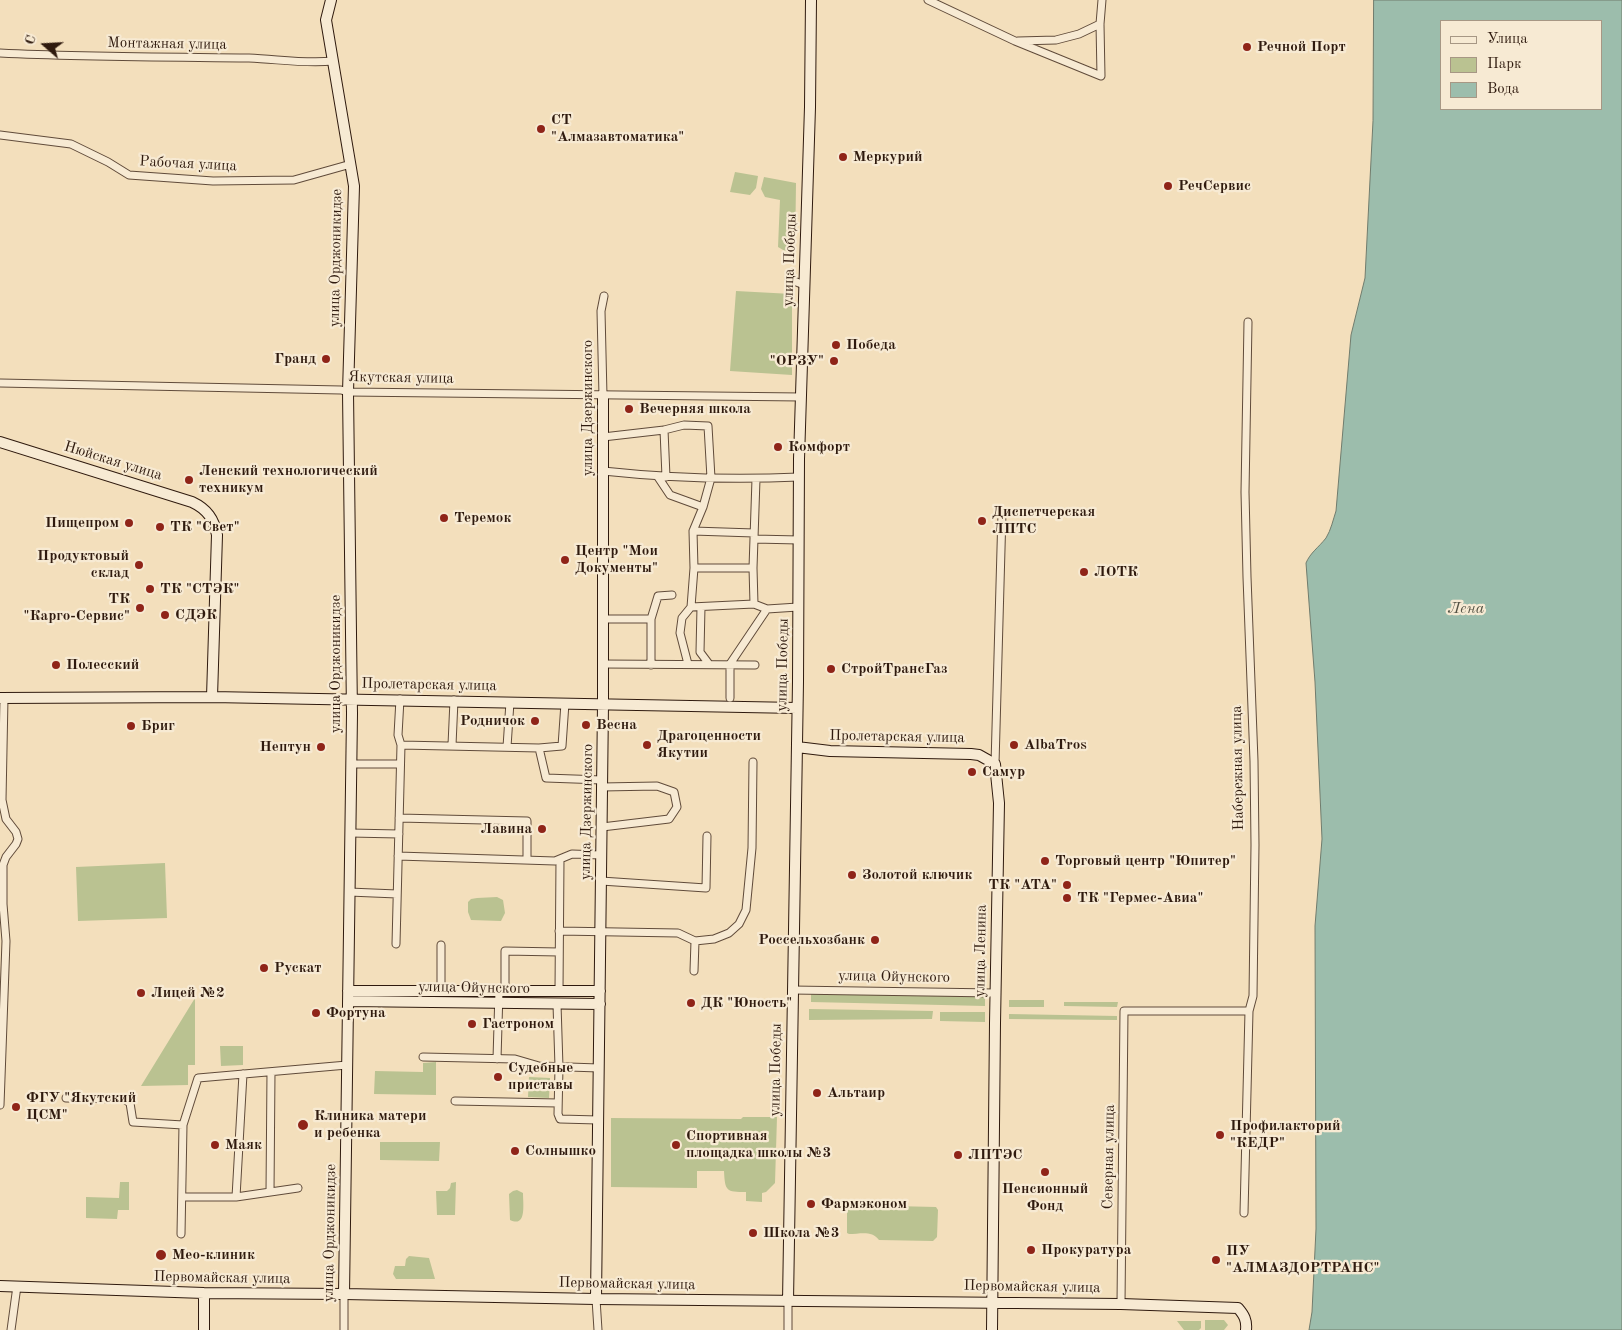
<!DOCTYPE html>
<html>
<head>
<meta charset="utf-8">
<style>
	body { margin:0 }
	#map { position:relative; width:1622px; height:1330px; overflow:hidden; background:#f3dfbc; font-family:"Old Standard TT",serif }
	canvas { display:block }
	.legend { position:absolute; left:1440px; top:20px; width:162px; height:90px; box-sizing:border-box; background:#f7ead3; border:1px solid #a79784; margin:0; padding:6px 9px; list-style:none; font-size:15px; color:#2f1a0e }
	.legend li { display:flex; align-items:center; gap:10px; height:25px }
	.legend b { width:25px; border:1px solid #a79784 }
	.north { position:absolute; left:20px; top:20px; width:50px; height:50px; -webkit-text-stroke:4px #f7ead3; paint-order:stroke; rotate:289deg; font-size:14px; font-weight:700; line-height:20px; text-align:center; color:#2f1a0e }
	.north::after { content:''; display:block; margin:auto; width:18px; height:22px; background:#2f1a0e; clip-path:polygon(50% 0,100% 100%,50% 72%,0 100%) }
</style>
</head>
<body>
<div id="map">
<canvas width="1622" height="1330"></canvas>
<ul class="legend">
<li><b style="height:6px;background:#f7ead3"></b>Улица</li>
<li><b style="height:14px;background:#bac291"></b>Парк</li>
<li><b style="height:14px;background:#9cbdac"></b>Вода</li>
</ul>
<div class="north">С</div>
</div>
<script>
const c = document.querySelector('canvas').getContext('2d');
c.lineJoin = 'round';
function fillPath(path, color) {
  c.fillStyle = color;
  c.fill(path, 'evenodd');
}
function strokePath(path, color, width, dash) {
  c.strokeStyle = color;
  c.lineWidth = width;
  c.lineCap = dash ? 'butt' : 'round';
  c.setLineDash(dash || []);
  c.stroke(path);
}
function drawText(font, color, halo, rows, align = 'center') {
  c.font = font + ' "Old Standard TT",serif';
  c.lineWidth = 4.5;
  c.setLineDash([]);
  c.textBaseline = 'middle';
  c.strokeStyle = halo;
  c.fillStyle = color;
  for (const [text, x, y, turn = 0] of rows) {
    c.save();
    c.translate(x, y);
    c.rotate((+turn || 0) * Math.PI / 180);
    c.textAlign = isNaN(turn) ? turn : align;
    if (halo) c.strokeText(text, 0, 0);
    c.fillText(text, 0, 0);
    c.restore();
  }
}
const green = new Path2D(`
	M735,172L758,176L756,188L750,195L730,192Z
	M764,177L796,183L795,257L778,247L780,200L765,197L761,189Z
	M736,291L792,294V375L730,371Z
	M165,863L167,918L78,921L76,867Z
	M477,898L497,897L503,900L505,913L501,921L471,920L468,912V902L471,899Z
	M811,992L985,996V1006L811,1002Z
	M195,998V1065H188V1085L141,1086Z
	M1009,1000H1044V1007H1009Z
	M1064,1002H1118L1117,1007L1064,1006Z
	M809,1009L933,1011L932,1019L809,1020Z
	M940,1012H985V1022L940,1021Z
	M1009,1014L1117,1016V1020L1009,1019Z
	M243,1046V1065L221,1066L220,1046Z
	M436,1062V1095L374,1094L375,1071L423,1072V1063Z
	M529,1077L550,1078L549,1098L528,1097Z
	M743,1117H777L775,1183L766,1192L762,1193V1202L746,1201V1192C726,1192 725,1191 724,1171H697V1188L611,1187V1118L741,1119Z
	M380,1142H440L439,1161L380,1160Z
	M120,1182H129V1210H118L117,1219L86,1218V1197L119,1198Z
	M456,1182L455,1215H437L436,1191H447L450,1188L451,1183Z
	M517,1190L523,1193C523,1204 527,1228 510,1220L509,1194L513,1191Z
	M850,1205L936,1207L938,1210L937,1237L933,1241L879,1240C872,1230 860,1234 849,1234L847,1233V1206Z
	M409,1256L429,1258L435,1279H396L393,1274L395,1266H405L406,1259Z
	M1205,1320H1224L1228,1325L1224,1330H1205Z
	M1177,1321H1201V1328L1199,1330H1184Z`);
const water = new Path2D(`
	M1374,0H1622V1330H1309L1312,1312L1316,1229L1315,926L1322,839L1315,682L1306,563C1310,553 1319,547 1326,538C1331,530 1333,520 1336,511L1351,335L1365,278L1373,121ZM1441,21H1601V109H1441Z`);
const street = new Path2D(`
	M928,0L1015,41L1101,76L1100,24L1102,0
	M1018,41L1056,40L1079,34L1100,24
	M0,53C83,57 166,57 249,58C277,59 305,64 333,61
	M0,135L71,144L108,162L129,175L213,181L294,180L351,164
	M789,279L804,285
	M0,383L341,390L348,392L801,397
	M603,396L601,311L604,296
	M664,430L666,477
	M603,437L664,430L684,425L708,426L711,478L703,507L693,531L694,568L691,607L682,618L680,633L688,664
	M603,471C668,478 734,480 799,477
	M658,477L670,495L703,507
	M693,531L754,533
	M754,539L799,540
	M694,568H753
	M754,604L753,568L756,479
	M691,607L754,604L767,609L798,607
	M701,607L700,652L709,664
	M603,619H651
	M603,664L755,665
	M651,665V619L658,596L672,595
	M730,698V664L767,609
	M401,745L539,748L562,746L565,703
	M452,745L454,700
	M507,747L510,702
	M539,748L546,778L602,780
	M351,764H400
	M995,764L1002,513
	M399,818L527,821V859
	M602,827L669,819L677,807L674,792L657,786L602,787
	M350,833L399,834
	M398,856L555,861L572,854L601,855
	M601,881L706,888L707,836
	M349,892L397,894
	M559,931L678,933L695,941L694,971
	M695,941L714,939L729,933L739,924L746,910L752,848L753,762
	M396,944L401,745L398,735L400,699
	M792,990L995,993
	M441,991V945
	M505,991V951L559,952
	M559,991L560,859
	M557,1004L559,1067L558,1114L560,1119L598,1120
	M423,1057L515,1059L539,1066L599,1068
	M497,1059L499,991
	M66,1098L124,1099L130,1103L133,1122L183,1125
	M455,1101L558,1103
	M0,1105L6,941L3,904V865L6,857L16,844L18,839L16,832L6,819L2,800L4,698
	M270,1192L271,1072
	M182,1197H236L298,1188
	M236,1197L243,1074
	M1244,1213L1249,1011L1253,996L1255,845L1254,761L1247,577L1245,492L1248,322
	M181,1234L183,1125L198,1078L347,1065
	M344,1294V1330
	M596,1299L598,1330
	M1121,1304L1124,1011H1249
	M11,1330L17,1286
	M788,1330V1301`);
const secondary = new Path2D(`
	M331,0L326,20L354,186L348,392L352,714L344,1294
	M0,442L192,502C207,509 214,519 217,535L212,697
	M0,698L212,697L797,708
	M797,747L830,751L971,754L979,755L995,764L999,803L995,1023L992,1330
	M348,991H600
	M348,1001L600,1004
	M0,1286L204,1293L344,1294L596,1299L1121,1304L1238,1308C1244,1315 1247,1320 1246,1330
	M596,1299L603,704V396
	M788,1301L798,682L799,459L810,107L811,0
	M204,1330V1293`);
const markers = [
	[1247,47,5,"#8f2418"],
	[541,129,5,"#8f2418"],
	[843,157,5,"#8f2418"],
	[1168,186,5,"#8f2418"],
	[836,345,5,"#8f2418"],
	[326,359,5,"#8f2418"],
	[834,361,5,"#8f2418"],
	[629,409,5,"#8f2418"],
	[778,447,5,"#8f2418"],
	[189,480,5,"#8f2418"],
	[444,518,5,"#8f2418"],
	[982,521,5,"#8f2418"],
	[129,523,5,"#8f2418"],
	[160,527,5,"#8f2418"],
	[565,560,5,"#8f2418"],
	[139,565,5,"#8f2418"],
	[1084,572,5,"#8f2418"],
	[150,589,5,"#8f2418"],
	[140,608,5,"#8f2418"],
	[165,615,5,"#8f2418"],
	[56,665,5,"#8f2418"],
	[831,669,5,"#8f2418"],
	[535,721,5,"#8f2418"],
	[586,725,5,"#8f2418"],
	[131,726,5,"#8f2418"],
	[647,745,5,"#8f2418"],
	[1014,745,5,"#8f2418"],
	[321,747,5,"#8f2418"],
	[972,772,5,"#8f2418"],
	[542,829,5,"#8f2418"],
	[1045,861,5,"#8f2418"],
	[852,875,5,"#8f2418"],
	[1067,885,5,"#8f2418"],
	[1067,898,5,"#8f2418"],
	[875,940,5,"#8f2418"],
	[264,968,5,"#8f2418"],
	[141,993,5,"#8f2418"],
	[691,1003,5,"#8f2418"],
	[316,1013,5,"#8f2418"],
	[472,1024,5,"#8f2418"],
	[498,1077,5,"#8f2418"],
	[817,1093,5,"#8f2418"],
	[16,1107,5,"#8f2418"],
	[303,1125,6,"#8f2418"],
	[1220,1135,5,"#8f2418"],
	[215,1145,5,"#8f2418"],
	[676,1145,5,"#8f2418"],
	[515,1151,5,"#8f2418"],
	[958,1155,5,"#8f2418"],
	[1045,1172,5,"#8f2418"],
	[811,1204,5,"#8f2418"],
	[753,1233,5,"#8f2418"],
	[1031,1250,5,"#8f2418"],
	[161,1255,6,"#8f2418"],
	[1216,1260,5,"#8f2418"]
];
const streetNames = [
	["Монтажная улица",167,44,1],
	["Рабочая улица",188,164,3],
	["улица Орджоникидзе",336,258,-89],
	["улица Победы",790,260,-88],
	["Якутская улица",401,378,1],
	["улица Дзержинского",588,408,-90],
	["Нюйская улица",113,461,17],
	["улица Орджоникидзе",336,664,-90],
	["улица Победы",783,665,-89],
	["Пролетарская улица",429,685,1],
	["Пролетарская улица",897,737,1],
	["Набережная улица",1238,768,-91],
	["улица Дзержинского",587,812,-89],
	["улица Ленина",981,951,-89],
	["улица Ойунского",894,977,1],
	["улица Ойунского",474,988,1],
	["улица Победы",776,1070,-89],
	["Северная улица",1109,1157,-89],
	["улица Орджоникидзе",330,1233,-89],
	["Первомайская улица",222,1278,1],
	["Первомайская улица",627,1284,1],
	["Первомайская улица",1032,1287,1]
];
const poiNames = [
	["Речной Порт",1257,47],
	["СТ",551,120],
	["\"Алмазавтоматика\"",551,137],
	["Меркурий",853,157],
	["РечСервис",1178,186],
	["Победа",846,345],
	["Гранд",316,359,"right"],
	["\"ОРЗУ\"",824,361,"right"],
	["Вечерняя школа",639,409],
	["Комфорт",788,447],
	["Ленский технологический",199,471],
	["техникум",199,488],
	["Диспетчерская",992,512],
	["ЛПТС",992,529],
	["Теремок",454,518],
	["Пищепром",119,523,"right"],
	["ТК \"Свет\"",170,527],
	["Центр \"Мои",575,551],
	["Документы\"",575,568],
	["Продуктовый",129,556,"right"],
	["склад",129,573,"right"],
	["ЛОТК",1094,572],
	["ТК \"СТЭК\"",160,589],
	["ТК",130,599,"right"],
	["\"Карго-Сервис\"",130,616,"right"],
	["СДЭК",175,615],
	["Полесский",66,665],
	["СтройТрансГаз",841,669],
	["Родничок",525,721,"right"],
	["Весна",596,725],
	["Бриг",141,726],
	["Драгоценности",657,736],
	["Якутии",657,753],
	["AlbaTros",1024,745],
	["Нептун",311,747,"right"],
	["Самур",982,772],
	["Лавина",532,829,"right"],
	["Торговый центр \"Юпитер\"",1055,861],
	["Золотой ключик",862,875],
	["ТК \"АТА\"",1057,885,"right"],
	["ТК \"Гермес-Авиа\"",1077,898],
	["Россельхозбанк",865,940,"right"],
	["Рускат",274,968],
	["Лицей №2",151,993],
	["ДК \"Юность\"",701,1003],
	["Фортуна",326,1013],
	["Гастроном",482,1024],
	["Судебные",508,1068],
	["приставы",508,1085],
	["Альтаир",827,1093],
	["ФГУ \"Якутский",26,1098],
	["ЦСМ\"",26,1115],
	["Клиника матери",314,1116],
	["и ребенка",314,1133],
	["Профилакторий",1230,1126],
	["\"КЕДР\"",1230,1143],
	["Спортивная",686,1136],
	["площадка школы №3",686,1153],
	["Маяк",225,1145],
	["Солнышко",525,1151],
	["ЛПТЭС",968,1155],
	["Пенсионный",1045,1189,"center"],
	["Фонд",1045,1206,"center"],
	["Фармэконом",821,1204],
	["Школа №3",763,1233],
	["Прокуратура",1041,1250],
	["ПУ",1226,1251],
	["\"АЛМАЗДОРТРАНС\"",1226,1268],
	["Мео-клиник",172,1255]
];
const waterNames = [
	["Лена",1466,609]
];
fillPath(green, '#bac291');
fillPath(water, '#9cbdac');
strokePath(water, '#707c6d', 1);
strokePath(street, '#604b3a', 9);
strokePath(secondary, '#2f1a0e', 12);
strokePath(street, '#f7ead3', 7);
strokePath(secondary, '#f7ead3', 10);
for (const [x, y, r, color] of markers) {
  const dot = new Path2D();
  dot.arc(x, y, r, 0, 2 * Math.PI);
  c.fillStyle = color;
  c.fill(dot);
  strokePath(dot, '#f7ead3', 2);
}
drawText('15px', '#2f1a0e', '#f7ead3', streetNames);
drawText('bold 15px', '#2f1a0e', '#f7ead3', poiNames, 'left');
drawText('italic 16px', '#555345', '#f7ead3', waterNames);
</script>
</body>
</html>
